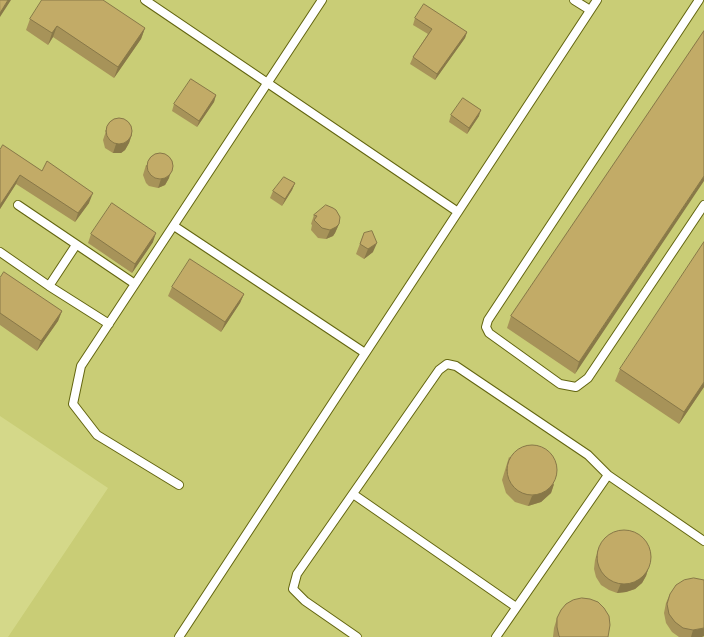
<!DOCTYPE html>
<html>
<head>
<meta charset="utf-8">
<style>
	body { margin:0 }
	canvas { display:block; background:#d4d889 }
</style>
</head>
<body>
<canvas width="704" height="637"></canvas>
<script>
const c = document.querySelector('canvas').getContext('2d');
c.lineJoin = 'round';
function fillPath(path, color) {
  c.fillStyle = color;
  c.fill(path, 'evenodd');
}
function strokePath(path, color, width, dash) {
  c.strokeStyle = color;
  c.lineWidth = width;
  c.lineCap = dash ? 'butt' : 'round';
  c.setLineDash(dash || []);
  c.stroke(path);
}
const built = new Path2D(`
	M0,0H704V637H8L108,488L0,416Z`);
const service = new Path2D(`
	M145,0L458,212
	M574,0L590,10
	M699,0L488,320L486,327L489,333L560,384L576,387L588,378L704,205
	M18,205L135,284
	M174,226L365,353
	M0,252L49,286L109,324
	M49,286L76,245
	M179,485L97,435L73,404L81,366L322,0
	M353,494L516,607
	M179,637L597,0
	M357,637L305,601L293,589L297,574L439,370L447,364L456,366L588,455L608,475L704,541
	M496,637L608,475`);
const wall = new Path2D(`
	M415,18L467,32L465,38L435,80L410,64L413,57L428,34L413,25Z
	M30,19L145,28L141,39L114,78L53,37L48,45L26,30Z
	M704,31L575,374L507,328L511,316Z
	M216,95L214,102L197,127L172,111L174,104Z
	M451,115L479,116L467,134L449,122Z
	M106,131L132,134L129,143L125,150L121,153H113L105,148L103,140Z
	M0,150L89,203L75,222L16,184L0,209Z
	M146,165L169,178L165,185L158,188L149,186L146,183L143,175Z
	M295,183L292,190L282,206L270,198L273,191Z
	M314,215L339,224L335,233L333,236L326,239L318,238L311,230L312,225L311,224Z
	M364,233L373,252L364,259L356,254Z
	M91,234L153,242L132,273L88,243Z
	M0,278L62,311L58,321L37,351L0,325Z
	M172,287L244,294L240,303L221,332L168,296Z
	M620,369L704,387L679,424L615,381Z
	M509,457L554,484L551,493L541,502L528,506L515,502L506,493L502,480Z
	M598,550L649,566L646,576L642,583L635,589L626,592L617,593L609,590L601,585L596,577L594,569L595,560Z
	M670,594L702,637H679L672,632L666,623L664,613L666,603Z
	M557,618L608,637H553L554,628Z`);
const shadedWall = new Path2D(`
	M8,0H11L0,17V13Z
	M57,26L53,37L48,45L52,33Z
	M145,28L141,39L114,78L118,67Z
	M467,32L465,38L435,80L437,74Z
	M216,95L214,102L197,127L199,121Z
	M481,110L479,116L467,134L469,128Z
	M132,134L129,143L125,150L121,153H113L116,144Z
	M172,169L169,178L165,185L158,188L161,179Z
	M20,175L16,184L0,209V205Z
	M704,176V181L575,374L579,362Z
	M295,183L292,190L282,206L285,199Z
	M93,193L89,203L75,222L78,213Z
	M339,224L335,233L333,236L326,239L330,230Z
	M156,233L153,242L132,273L135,264Z
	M377,243L373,252L364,259L368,249Z
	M244,294L240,303L221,332L225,322Z
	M62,311L58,321L37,351L41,341Z
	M704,382V387L679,424L684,412Z
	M554,484L551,493L541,502L528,506L532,496Z
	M649,566L646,576L642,583L635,589L626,592L617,593L621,583Z
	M704,628V636L702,637H691L693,630Z`);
const building = new Path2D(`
	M0,0H8L0,13Z
	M42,0H103L145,28L118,67L57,26L52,33L30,19Z
	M424,4L467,32L437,74L413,57L432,29L415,18Z
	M704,31V176L579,362L511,316Z
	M191,79L216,95L199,121L174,104Z
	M463,98L481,110L469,128L451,115Z
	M106 131a13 13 0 1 1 26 0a13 13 0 1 1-26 0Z
	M3,145L42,171L47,161L93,193L78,213L20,175L0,205V150Z
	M147 166a13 13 0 1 1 26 0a13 13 0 1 1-26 0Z
	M284,177L295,183L285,199L273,191Z
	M112,203L156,233L135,264L91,234Z
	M326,205L333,208L336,210L340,217L339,224L336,227L330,230L322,228L314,220L317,216L314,215Z
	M372,231L377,243L368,249L360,244L364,233Z
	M704,242V382L684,412L620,369Z
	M190,259L244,294L225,322L172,287Z
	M4,272L62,311L41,341L0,313V278Z
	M507 470a25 25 0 1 1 50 0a25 25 0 1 1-50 0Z
	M597 557a27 27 0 1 1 54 0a27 27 0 1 1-54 0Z
	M694,578L704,580V628L693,630L683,628L675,622L669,614L667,604L670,594L676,585L684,580Z
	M582,598L590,599L598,602L604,608L609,616L610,625L608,637H560L559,636L557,627V618L561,610L566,604L573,600Z`);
fillPath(built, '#c9cd76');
strokePath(service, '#636510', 10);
strokePath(service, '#fff', 8);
fillPath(wall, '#a79359');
fillPath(shadedWall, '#887848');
fillPath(building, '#c2ab67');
strokePath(building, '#887848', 1);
</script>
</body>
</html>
